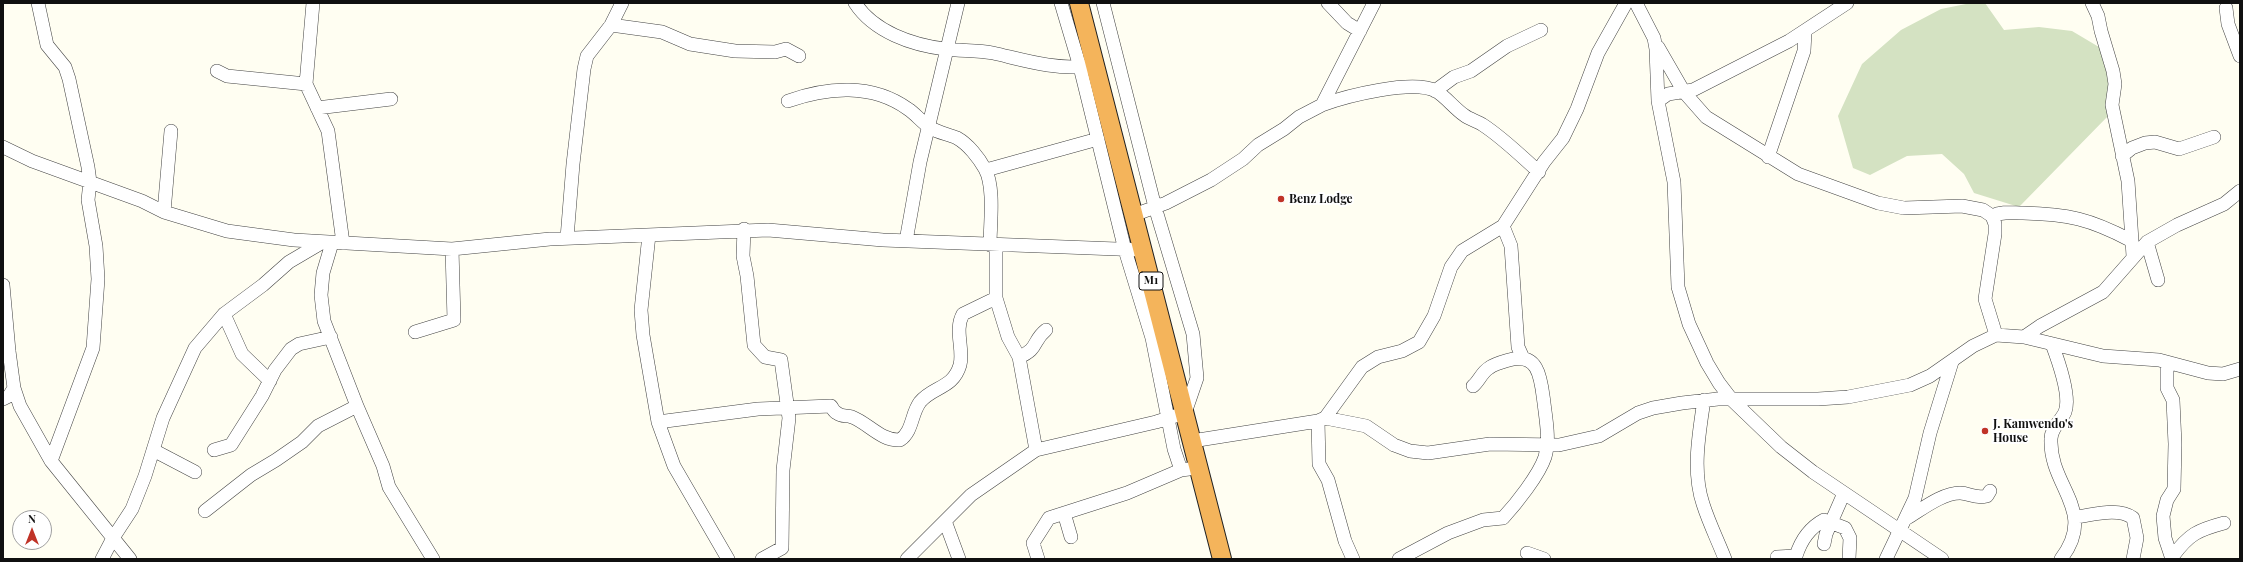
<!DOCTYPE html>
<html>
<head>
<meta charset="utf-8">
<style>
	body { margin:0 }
	#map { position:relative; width:2243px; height:562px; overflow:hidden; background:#fffef2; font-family:"Playfair Display",serif }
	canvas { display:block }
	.frame { position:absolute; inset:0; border:4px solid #101010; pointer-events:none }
	.north { position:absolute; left:12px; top:510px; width:40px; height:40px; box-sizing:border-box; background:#fff; border:1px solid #9f9f9f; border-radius:50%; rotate:0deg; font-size:11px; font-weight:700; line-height:16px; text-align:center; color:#101010 }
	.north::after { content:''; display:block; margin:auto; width:14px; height:18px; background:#c03327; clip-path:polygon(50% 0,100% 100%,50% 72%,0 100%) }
</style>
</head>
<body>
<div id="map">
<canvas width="2243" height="562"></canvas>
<div class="frame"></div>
<div class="north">N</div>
</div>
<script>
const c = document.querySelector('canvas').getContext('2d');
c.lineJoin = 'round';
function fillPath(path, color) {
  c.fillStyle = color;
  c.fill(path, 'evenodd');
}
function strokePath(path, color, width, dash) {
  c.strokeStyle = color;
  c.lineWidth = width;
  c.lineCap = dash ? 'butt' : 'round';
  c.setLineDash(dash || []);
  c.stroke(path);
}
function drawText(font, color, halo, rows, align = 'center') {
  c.font = font + ' "Playfair Display",serif';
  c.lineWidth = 4;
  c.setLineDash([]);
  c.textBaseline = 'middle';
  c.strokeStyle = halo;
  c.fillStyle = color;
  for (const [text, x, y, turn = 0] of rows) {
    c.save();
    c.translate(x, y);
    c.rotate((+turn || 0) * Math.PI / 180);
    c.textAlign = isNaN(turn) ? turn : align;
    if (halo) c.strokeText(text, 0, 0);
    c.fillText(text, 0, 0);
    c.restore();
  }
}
const cemetery = new Path2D(`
	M1971,3H1985L2004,30L2039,27L2072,31L2104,50L2112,76L2109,115L2019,207L1974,193L1964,174L1942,154L1907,156L1870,175L1853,168L1838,116L1862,64L1901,30L1941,9Z`);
const minor = new Path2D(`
	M38,3L47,45L65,67L69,79L88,167L90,182L88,200L96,246L98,279L93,348L51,461
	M313,3L306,84L328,131L343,243
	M855,3C874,32 912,45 945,49C961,51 978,50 993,53C1024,60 1055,70 1087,66
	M1061,3L1080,67L1125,250L1152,338L1174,449L1181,470
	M1328,3L1347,23L1360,31
	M1636,3L1654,38L1656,49L1658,101L1674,182L1678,287L1689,324L1707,363L1719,383L1732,400L1781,447L1813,472L1942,559
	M2092,3L2098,16L2101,31L2113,71L2115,84L2112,105L2128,181L2133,256
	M2226,8L2228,24L2240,56
	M611,25L662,32L690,44L735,51L775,52L786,49L799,56
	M1658,47L1684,92L1706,117L1798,174L1878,203L1904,208L1962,206L1983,210L1992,216L1995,224V234L1985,299L1996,335
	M217,71L227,76L306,84
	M1435,91L1454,77L1471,71L1507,46L1541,30
	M788,101C827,87 872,83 908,109C916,114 922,123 931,128C939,133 948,134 957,138C968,144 979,158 985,169C995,187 990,225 990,245
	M1658,101L1668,94L1693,90L1789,41L1847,3
	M1322,105C1346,96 1413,79 1436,91C1446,97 1454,108 1464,115C1469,119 1477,121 1483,125C1503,138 1521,156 1539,172
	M317,108L391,99
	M3,147L32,161L142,201L164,212L227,231L294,240L452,249L550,239L768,230L883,240L1143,250
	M2122,156L2132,148L2145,143L2155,142L2179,149L2214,137
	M1768,157L1804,51L1805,32
	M986,170L1098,139
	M164,212L171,131
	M1134,215L1166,203L1211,180L1243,159L1258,145L1284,129L1299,117L1322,105L1374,3
	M1992,216C2002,211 2012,213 2023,213C2068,214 2090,219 2130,240
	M1503,226L1511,246L1518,347L1523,358
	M744,229L743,256L747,276L754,345L765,357L781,360L789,418L783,470L782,548L762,559
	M649,235L641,310L643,335L658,422L674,466L728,559
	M567,238L573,164L584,69L587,56L611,25L622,3
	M906,241L920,162L958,3
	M2147,242L2158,280
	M332,243L323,273L321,295L324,321L357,406L383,466L389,487L433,559
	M996,245V298L1008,337L1019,357L1036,450
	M3,285L9,351L14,388L20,406L51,461L130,559
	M224,314L242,354L270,381
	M415,332L454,320L452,249
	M2024,337L2040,326L2103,292L2147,242L2177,225L2224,204L2240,191
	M2052,344C2058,360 2071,397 2065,412C2061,421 2051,428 2051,439C2049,487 2098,510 2061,559
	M1019,357C1039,349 1032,341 1046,330
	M2167,363V388L2173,400L2175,444L2174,489L2167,500L2163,516L2165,538L2172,559
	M3,399L9,396L14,388
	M1704,400C1699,434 1692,471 1703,504C1709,523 1718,541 1725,559
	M1325,418L1366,426L1394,445L1410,451L1428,453L1490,444L1559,445L1599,436L1638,413L1653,408L1682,403L1718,399H1818L1848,397L1910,385L1930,376L1973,346L1996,335L2024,337L2103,356L2159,360L2208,373L2223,374L2240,369
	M1318,421L1319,464L1328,480L1345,541L1353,559
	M658,422L758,409L831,406C833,409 834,412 837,413C842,417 846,415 852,417C868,423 881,441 900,440C913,431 911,414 920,402C933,386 953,389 960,365C964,349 954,330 963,314L996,298
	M1192,441L1318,421L1325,418L1362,367L1378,357L1402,351L1419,342L1434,316L1451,267L1462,251L1503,226L1544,162L1563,138L1577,109L1598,53L1626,3
	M153,450L195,472
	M214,450L231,445L262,396L275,370L291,349L299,344L331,337
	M205,511L251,475L276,460L302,442L318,426L357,406
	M1064,513L1071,537
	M2076,517C2093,515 2118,507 2133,518L2137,538L2133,559
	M1907,518C1921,510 1942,493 1960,493C1970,493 1973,499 1987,496L1990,491
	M945,521L959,559
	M1824,544L1826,534L1844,493
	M1527,553L1544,559
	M2173,556C2189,534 2198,530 2224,523
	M102,559L113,538L132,509L145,476L163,418L195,348L224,314L263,285L289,262L323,242
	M907,559L971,495L1036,450L1156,422L1185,413L1197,378L1193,334L1155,207L1103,3
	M1038,559L1033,543L1049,518L1127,493L1181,470L1189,469
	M1399,559L1448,533L1483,520L1503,518C1516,504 1539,475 1545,457C1550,440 1546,420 1544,403C1541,381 1540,351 1509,360C1502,362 1494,364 1489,368C1482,372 1479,381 1473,386
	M1777,559V557L1796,556C1801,540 1809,528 1824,520L1845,528L1850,538L1849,559
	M1886,559L1915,498L1930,433L1952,362`);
const highway = new Path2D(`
	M1079,3L1222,559`);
const markers = [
	[1281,199,4,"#c03327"],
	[1985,431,4,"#c03327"]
];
const shields = [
	[1151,281,24]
];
const shieldNames = [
	["M1",1151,281]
];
const poiNames = [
	["Benz Lodge",1289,199],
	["J. Kamwendo's",1993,424],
	["House",1993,438]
];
fillPath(cemetery, '#d4e2c2');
strokePath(minor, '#434343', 14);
strokePath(highway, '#212121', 20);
strokePath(minor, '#fff', 13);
strokePath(highway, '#f4b45b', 18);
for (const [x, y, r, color] of markers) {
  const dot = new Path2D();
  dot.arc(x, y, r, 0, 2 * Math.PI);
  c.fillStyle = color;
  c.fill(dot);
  strokePath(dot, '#fff', 1.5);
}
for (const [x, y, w] of shields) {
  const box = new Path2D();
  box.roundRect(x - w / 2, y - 9, w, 18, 3);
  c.fillStyle = '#fff';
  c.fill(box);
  strokePath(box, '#101010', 1);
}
drawText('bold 11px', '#101010', null, shieldNames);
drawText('bold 12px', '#101010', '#fff', poiNames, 'left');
</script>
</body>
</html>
